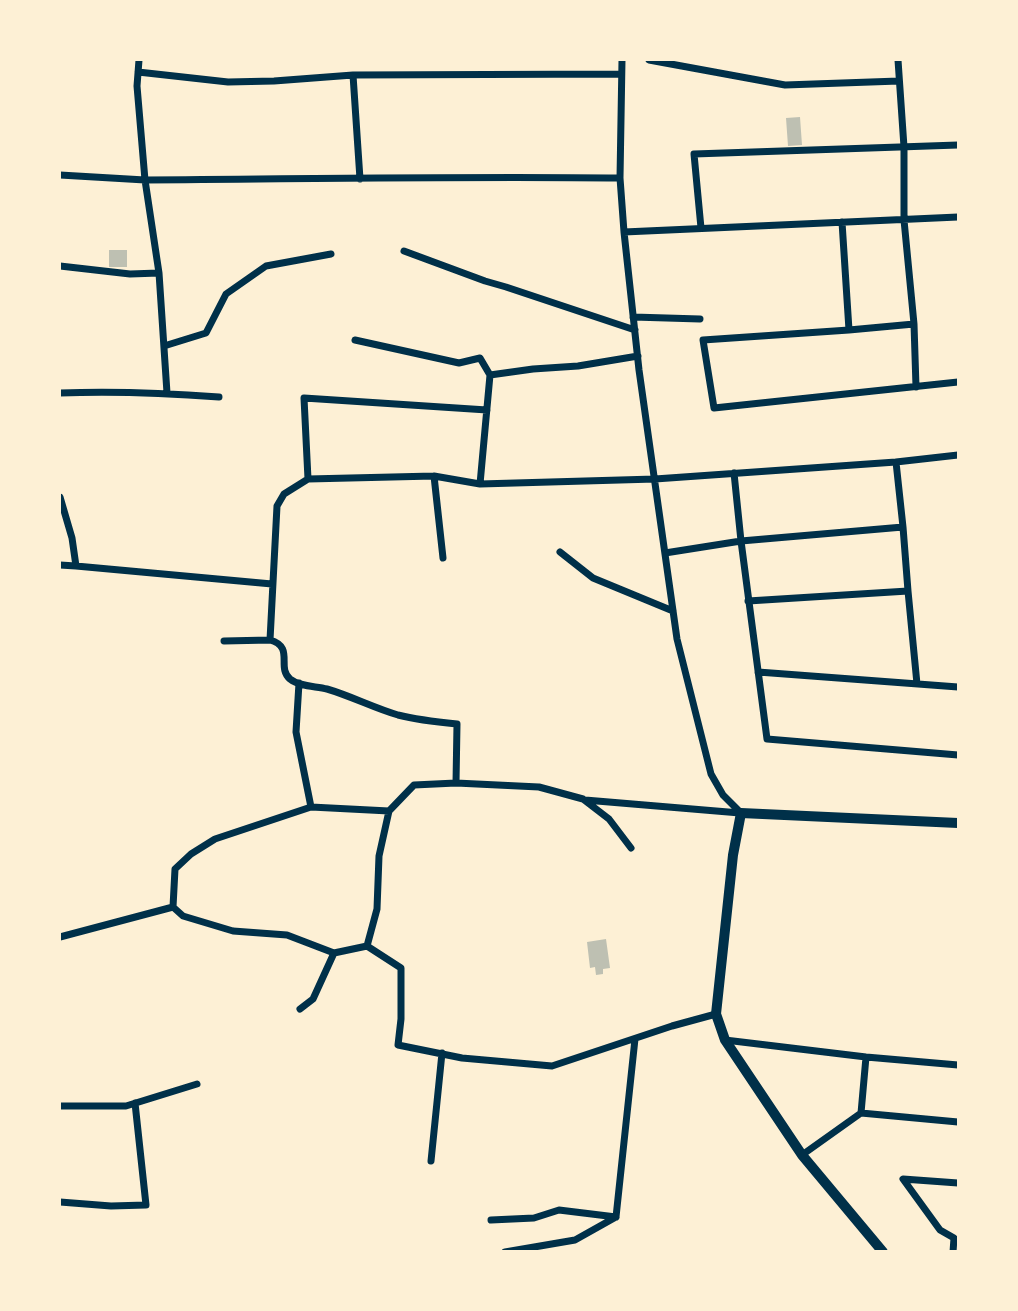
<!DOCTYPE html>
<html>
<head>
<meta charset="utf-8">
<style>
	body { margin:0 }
	#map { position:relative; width:1018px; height:1311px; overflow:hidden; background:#fdf0d5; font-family:Helvetica,sans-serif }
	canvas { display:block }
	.frame { position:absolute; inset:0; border:61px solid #fdf0d5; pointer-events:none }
</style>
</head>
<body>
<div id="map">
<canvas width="1018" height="1311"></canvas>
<div class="frame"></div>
</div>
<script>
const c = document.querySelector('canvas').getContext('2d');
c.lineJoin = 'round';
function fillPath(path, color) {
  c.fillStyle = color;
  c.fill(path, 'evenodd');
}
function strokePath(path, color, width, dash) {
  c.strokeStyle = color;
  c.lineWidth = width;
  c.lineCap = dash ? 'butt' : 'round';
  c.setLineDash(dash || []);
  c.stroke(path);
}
const building = new Path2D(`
	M800,117L802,145L788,146L786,118Z
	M109,250H127V267H109Z
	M606,939L610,968L603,969V974L596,975L595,967L590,968L587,942Z`);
const minor = new Path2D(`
	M139,60L137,86L145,180C303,179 462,176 620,178
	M622,60L620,178L624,232L639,370L677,639L711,774L723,795L741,813
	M649,60L785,85L899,81
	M138,72L228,82L274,81L353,75L621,74
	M353,75L360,179
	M60,175L145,180L159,273L167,393
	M842,222L849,330L703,340L714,408L958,382
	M701,228L694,154L958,145
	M624,232L958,217
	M404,251L485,281L506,287L635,330
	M60,266L130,274L159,273
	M633,317L700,319
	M914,324L916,387
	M849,330L914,324L904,220V147L898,60
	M355,340L459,363L480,358L490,375L533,369L578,366L638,356
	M164,346L206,333L226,294L266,266L331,254
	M490,375L480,484L655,479L896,462L903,527
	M60,393C113,391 166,393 219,397
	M896,462L958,455
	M734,473L741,541L903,527L908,591
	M434,476L443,558
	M308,479L304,398L487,410
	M60,497L72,538L76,566L60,565
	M560,552L593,578L673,611
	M665,553L741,541L767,739L958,755
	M76,566L272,584
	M748,601L908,591L917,684
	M270,640L277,506L284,494L308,479L434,476L480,484
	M224,641L270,640C295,647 276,667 290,679C300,687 316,686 327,689C351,696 374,708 398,715C418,720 437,722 457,724L456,783L539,787L583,799L609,819L631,848
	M758,672L958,687
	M299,683L296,732L311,807L215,839L191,854L175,869L173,907L183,916L233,931L287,935L334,953L367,946L401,968V1019L398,1045L462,1058L552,1066L672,1026L716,1014
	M585,800L740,813
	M311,807L389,811
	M60,937L173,907
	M367,946L377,909L379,856L389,811L414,785L456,783
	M300,1009L313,999L334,953
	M725,1040L866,1057L958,1065
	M60,1106H126L197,1084
	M861,1113L958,1122
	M802,1155L861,1113L866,1057
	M431,1161L442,1053
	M60,1202L111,1206L146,1205L135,1103
	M491,1220L534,1218L559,1210L616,1217L635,1039
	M505,1252L575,1240L616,1217
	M953,1252L954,1238L940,1230L903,1179L958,1183`);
const tertiary = new Path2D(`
	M883,1252L802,1155L725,1040L716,1014L733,855L741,813L958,823`);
fillPath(building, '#bec0b2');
strokePath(minor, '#003049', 7);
strokePath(tertiary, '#003049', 10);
</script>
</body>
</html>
